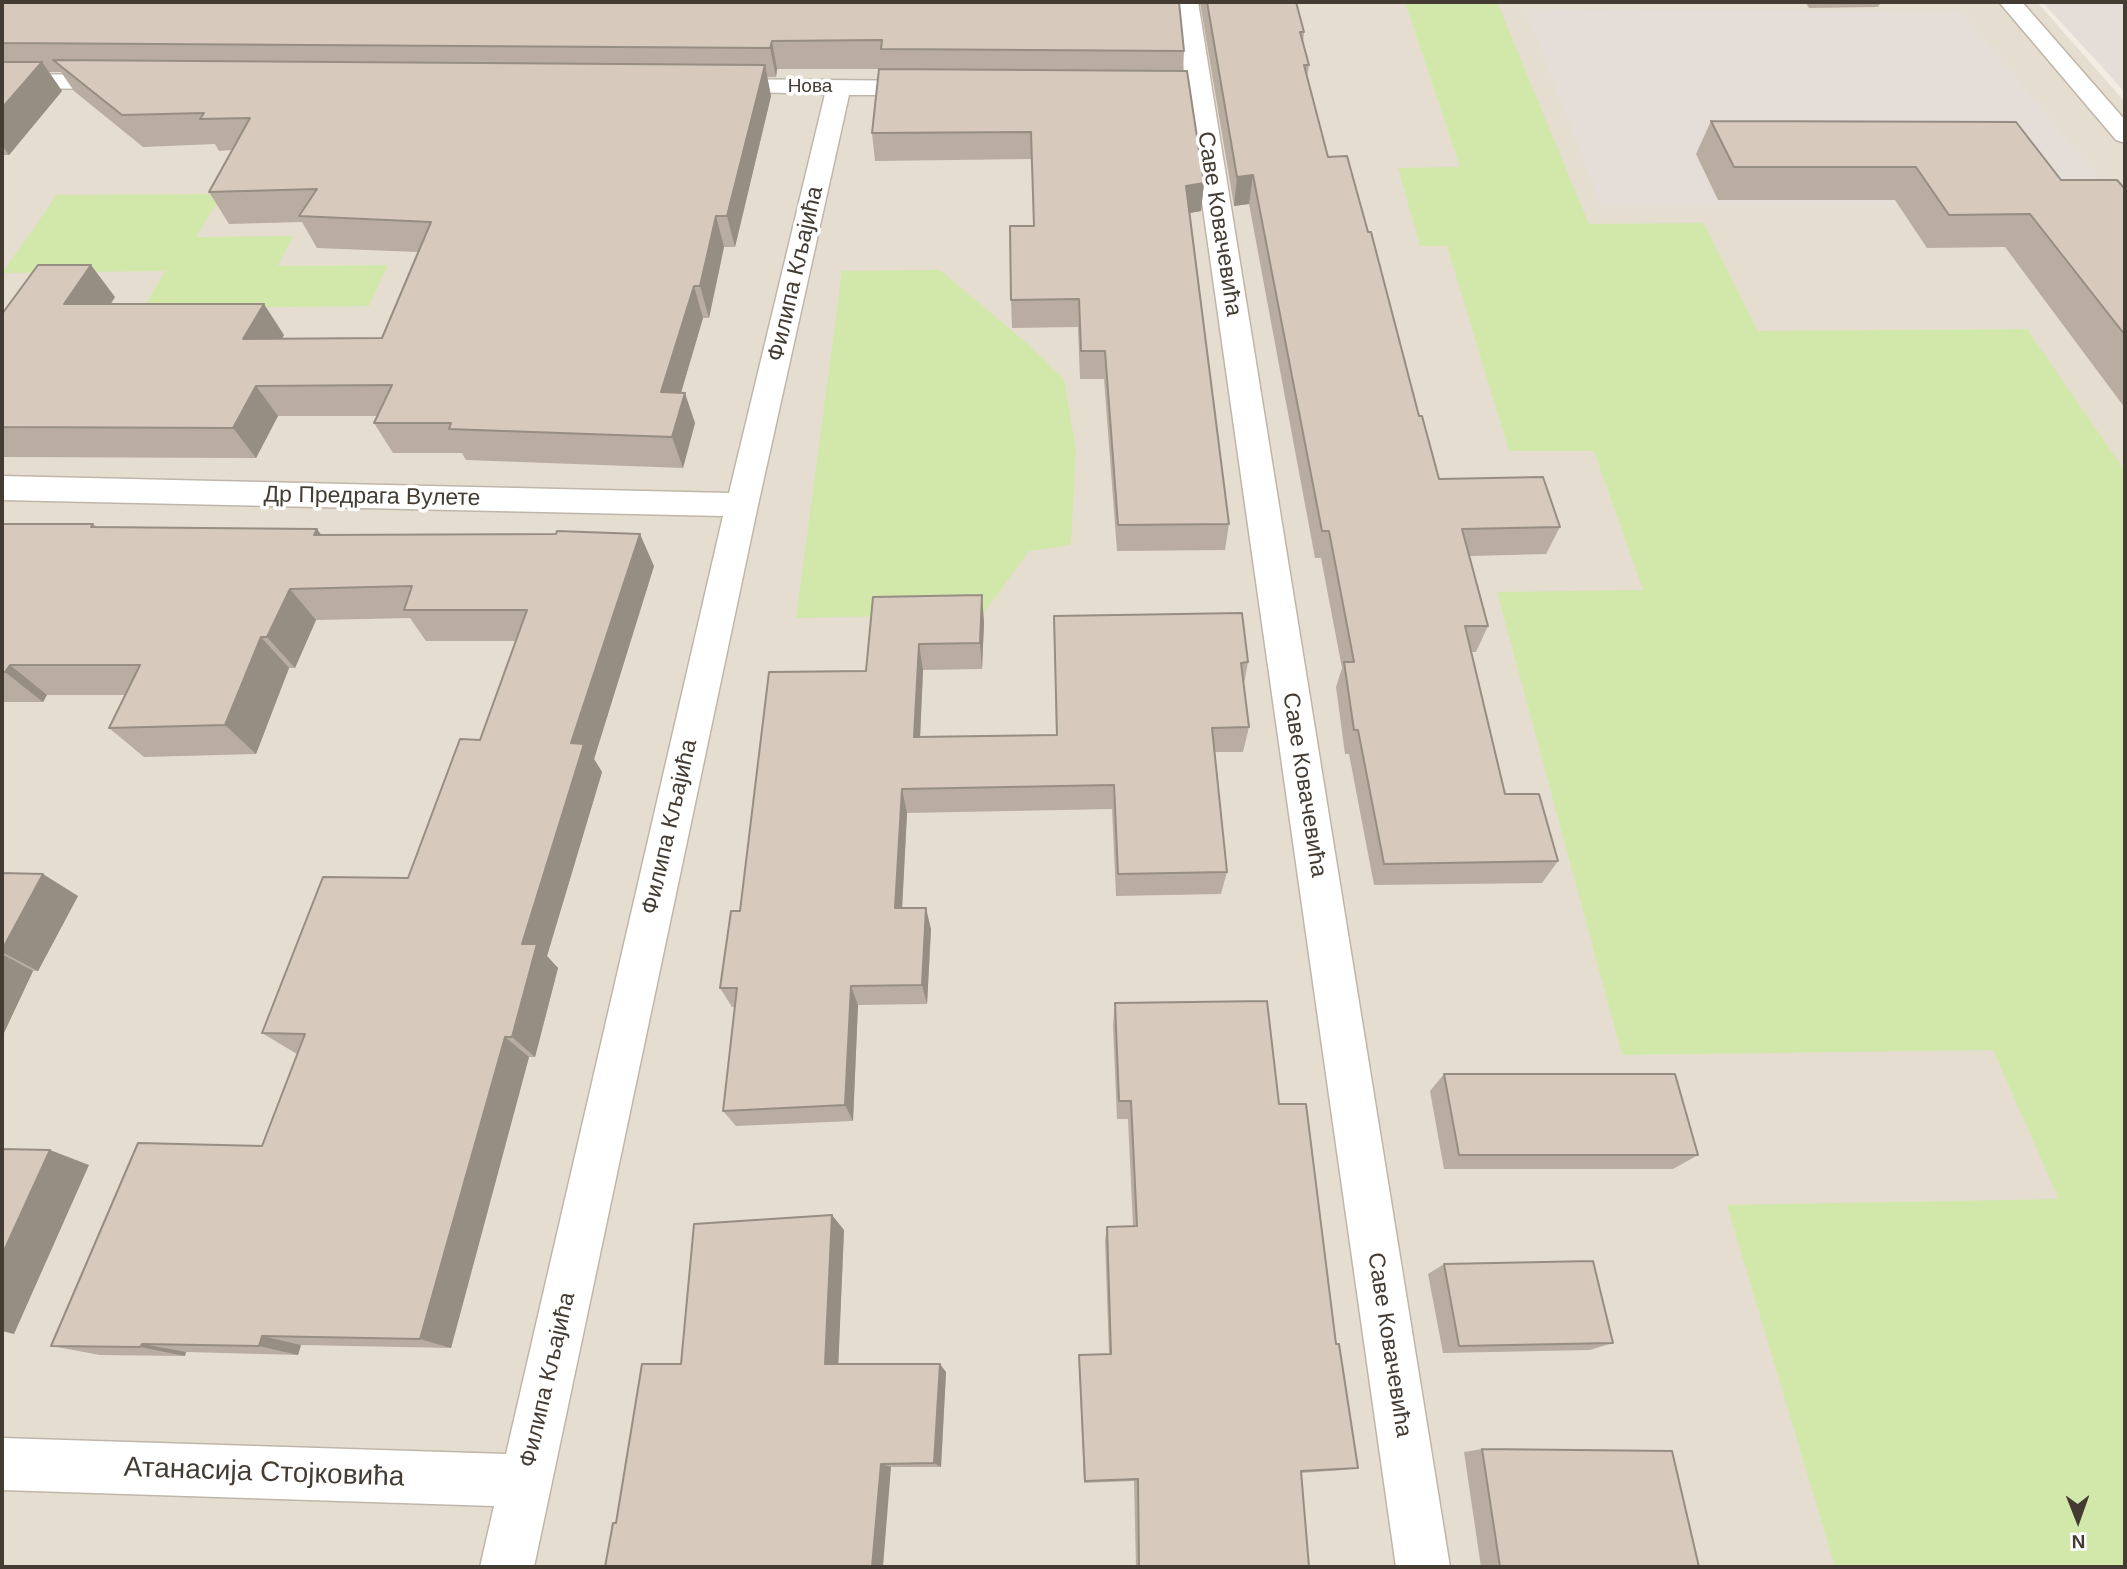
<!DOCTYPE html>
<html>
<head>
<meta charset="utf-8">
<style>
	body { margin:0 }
	#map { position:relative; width:2127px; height:1569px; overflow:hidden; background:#f2ece3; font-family:Arial,sans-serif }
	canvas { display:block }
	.frame { position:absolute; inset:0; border:4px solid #443c33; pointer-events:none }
	.north { position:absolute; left:2043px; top:1485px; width:70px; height:70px; -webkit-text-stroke:5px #fff; paint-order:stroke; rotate:179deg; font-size:19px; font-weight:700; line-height:28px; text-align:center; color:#443c33 }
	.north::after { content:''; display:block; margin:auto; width:24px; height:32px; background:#443c33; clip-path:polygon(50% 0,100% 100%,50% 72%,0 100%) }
</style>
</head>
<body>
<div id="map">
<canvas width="2127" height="1569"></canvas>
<div class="frame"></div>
<div class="north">N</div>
</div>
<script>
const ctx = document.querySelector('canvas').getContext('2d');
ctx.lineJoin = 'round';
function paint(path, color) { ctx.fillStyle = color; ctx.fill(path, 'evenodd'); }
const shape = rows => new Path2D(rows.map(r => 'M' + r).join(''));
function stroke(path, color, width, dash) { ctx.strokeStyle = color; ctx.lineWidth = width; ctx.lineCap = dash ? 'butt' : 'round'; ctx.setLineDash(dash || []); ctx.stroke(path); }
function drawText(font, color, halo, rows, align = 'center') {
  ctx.font = font + ' Arial,sans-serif'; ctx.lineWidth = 7; ctx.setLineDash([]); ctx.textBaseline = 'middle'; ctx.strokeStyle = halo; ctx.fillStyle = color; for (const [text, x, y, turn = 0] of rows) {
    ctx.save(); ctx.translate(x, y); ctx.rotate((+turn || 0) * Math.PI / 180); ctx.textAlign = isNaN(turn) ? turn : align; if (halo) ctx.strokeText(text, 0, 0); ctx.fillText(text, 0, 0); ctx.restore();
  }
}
const residential = shape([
	[2,2,2037,2,2125,102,2125,1567,2,1567]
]);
const industrial = shape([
	[2042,2,2125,2,2125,93,2106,71],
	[1525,9,1962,12,2124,207,1602,207]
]);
const green = shape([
	[1405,2,1497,2,1589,224,1703,223,1758,331,2027,329,2125,471,2125,1567,1835,1567,1727,1205,2059,1199,1993,1050,1622,1055,1497,592,1643,590,1594,451,1509,451,1447,246,1420,246,1398,168,1460,167],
	[222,194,196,237,293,236,278,266,388,265,369,306,143,309,165,271,2,273,57,195],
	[940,270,1030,346,1064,379,1076,449,1071,545,1029,551,983,614,796,618,842,271]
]);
const street = shape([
	[1176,2,1198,2,1450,1567,1396,1567,1186,89,1176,2],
	[1999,2,2022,2,2125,120,2125,143,2116,140,1999,2],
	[2,74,119,75,128,77,131,82,128,87,119,89,2,88,2,74],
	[718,79,931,81,940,83,943,88,940,93,931,95,849,95,758,505,534,1567,480,1567,494,1506,2,1490,2,1438,506,1454,723,516,2,500,2,476,729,493,825,94,709,91,706,86,709,81,718,79]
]);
const wall = shape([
	[2,2,1184,51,1183,71,1204,183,1201,211,1190,213,1229,524,1225,550,1117,551,1104,379,1080,379,1078,327,1012,328,1011,300,1034,226,1032,159,875,161,872,133,883,69,777,69,776,77,767,77,771,96,735,247,724,247,709,318,703,318,681,393,695,423,683,468,466,460,462,453,393,453,374,423,377,416,278,416,256,458,2,457,2,314,115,297,111,304,284,335,282,338,382,338,418,252,317,248,302,222,229,224,209,192,232,150,219,151,215,144,143,147,74,91,61,72,49,72,62,91,9,155,2,155],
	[1200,2,1296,2,1304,32,1303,43,1309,65,1307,77,1328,157,1419,416,1439,479,1560,527,1546,554,1470,556,1488,626,1476,652,1471,652,1505,794,1558,861,1542,883,1374,885,1349,754,1345,754,1336,687,1342,668,1321,558,1315,558,1249,204,1234,206],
	[1805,2,1881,2,1878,7,1809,8],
	[1711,121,2061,180,2125,189,2125,408,2005,247,1927,248,1895,200,1718,200,1696,154],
	[2,524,93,524,97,527,321,535,654,566,594,759,602,772,547,956,558,968,535,1057,529,1057,451,1348,301,1345,298,1355,186,1352,185,1356,100,1355,51,1346,262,1146,297,1054,262,1033,408,878,480,740,516,641,426,641,410,618,316,620,295,668,289,668,256,754,144,757,109,728,125,695,47,695,43,702,2,702],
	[873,597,984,622,982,669,923,670,920,737,1056,735,1054,616,1248,662,1244,684,1249,727,1243,752,1215,752,1227,872,1221,894,1116,896,1112,809,907,813,902,908,931,929,927,1004,858,1005,853,1121,736,1126,723,1111,734,1007,732,1007,720,988,740,911,866,671],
	[2,873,78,896,38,971,33,971,2,1037],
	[1115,1003,1279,1104,1336,1344,1358,1468,1343,1470,1301,1473,1309,1567,1136,1567,1134,1481,1084,1483,1079,1363,1079,1355,1109,1354,1105,1240,1107,1227,1133,1226,1128,1119,1117,1119,1113,1025],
	[1444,1074,1698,1155,1673,1169,1444,1169,1430,1091],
	[844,1230,838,1364,946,1372,941,1467,891,1467,616,1523,681,1364],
	[1444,1264,1613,1343,1590,1350,1443,1353,1428,1274],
	[1482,1449,1699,1567,1481,1567,1464,1452]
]);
const shadedWall = shape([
	[772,41,777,69,776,77,770,48],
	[42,62,62,91,9,155,2,145,2,108],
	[765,65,771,96,735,247,727,216],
	[1253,175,1249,204,1234,206,1237,177],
	[1204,183,1201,211,1184,214,1186,186],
	[716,216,724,247,709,318,700,286],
	[91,265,115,297,89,335,64,304],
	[694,286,703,318,672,423,661,392],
	[264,304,284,335,264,370,243,339],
	[256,386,278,416,256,458,233,428],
	[685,393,695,423,683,468,672,437],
	[317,529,341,561,314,535],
	[640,534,654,566,594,759,602,772,547,956,558,968,535,1057,512,1037,522,944,571,743],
	[290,589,316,620,295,668,267,637],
	[982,595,984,622,982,669,980,643],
	[261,637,289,668,256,754,225,725],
	[919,644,923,670,919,761,914,737],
	[10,665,47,695,43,702,5,672],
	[902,789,907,813,901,929,895,908],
	[43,874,78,896,38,971,2,952,2,950],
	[926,908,931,929,927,1004,922,985],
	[2,954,33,971,2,1037],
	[851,986,858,1005,853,1121,845,1105],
	[505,1037,529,1057,451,1348,420,1339],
	[50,1150,89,1165,14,1334,2,1331,2,1255],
	[832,1215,844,1230,838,1372,825,1364],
	[262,1336,301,1345,298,1355,259,1346],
	[142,1344,186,1352,185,1356,140,1347],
	[940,1364,946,1372,941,1467,934,1463],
	[881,1464,891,1467,883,1567,872,1567]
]);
const building = shape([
	[2,2,1179,2,1184,51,881,49,882,40,772,41,770,48,2,43,2,2],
	[1207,2,1296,2,1304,32,1300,32,1309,65,1304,65,1328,157,1347,156,1368,232,1371,232,1419,416,1422,416,1439,479,1543,477,1560,527,1462,529,1488,626,1465,626,1505,794,1539,794,1558,861,1384,864,1358,730,1354,730,1344,662,1354,662,1329,531,1322,531,1253,175,1237,177,1207,2],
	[53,60,765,65,727,216,716,216,700,286,694,286,661,392,685,393,672,437,449,429,451,423,374,423,392,385,256,386,233,428,2,427,2,314,38,265,91,265,64,304,264,304,243,339,382,338,431,222,299,216,317,189,209,192,250,118,200,119,204,113,122,115,53,60],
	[2,62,42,62,2,108,2,62],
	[879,69,1187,71,1204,183,1186,186,1229,524,1118,525,1105,351,1081,351,1079,299,1011,300,1010,226,1034,226,1031,132,872,133,879,69],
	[1711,121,2016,122,2061,180,2117,180,2125,189,2125,335,2030,214,1949,215,1916,167,1734,167,1711,121],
	[2,524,93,524,91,527,317,529,314,535,556,534,557,531,640,534,571,743,584,744,522,944,537,944,512,1037,505,1037,420,1339,262,1336,259,1346,142,1344,140,1347,51,1346,138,1143,262,1146,305,1034,262,1033,323,877,408,878,460,739,480,740,527,610,404,610,412,586,290,589,267,637,261,637,225,725,109,728,140,665,10,665,5,672,2,672,2,524],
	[982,595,980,643,919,644,914,737,1057,735,1054,616,1242,613,1248,662,1241,663,1249,727,1212,728,1227,872,1118,874,1114,785,902,789,895,908,926,908,922,985,851,986,845,1105,723,1111,737,988,720,988,731,911,740,911,769,672,866,671,873,597,982,595],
	[2,873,43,874,2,950,2,873],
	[1267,1001,1279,1104,1306,1104,1336,1344,1339,1344,1358,1468,1301,1471,1309,1567,1139,1567,1138,1479,1085,1481,1079,1355,1111,1354,1107,1227,1137,1226,1131,1101,1119,1101,1115,1003,1267,1001],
	[1444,1074,1675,1074,1698,1155,1459,1155,1444,1074],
	[2,1149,50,1150,2,1255,2,1149],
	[832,1215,825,1364,940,1364,934,1463,881,1464,872,1567,605,1567,613,1523,616,1523,642,1364,681,1364,694,1224,832,1215],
	[1593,1261,1613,1343,1459,1346,1444,1264,1593,1261],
	[1482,1449,1672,1451,1699,1567,1500,1567,1482,1449]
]);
const farStreetnames = [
	["Нова",810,87]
];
const streetNames = [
	["Саве Ковачевића",1219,224,81],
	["Филипа Кљајића",796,274,-77],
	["Др Предрага Вулете",372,497,1],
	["Саве Ковачевића",1304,785,81],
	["Филипа Кљајића",670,827,-77],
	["Саве Ковачевића",1389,1345,81],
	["Филипа Кљајића",548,1380,-77]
];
const nearStreetnames = [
	["Атанасија Стојковића",264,1473,2]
];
paint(residential, '#e6ddd1');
paint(industrial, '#e4ddd8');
paint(green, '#d1e8aa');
stroke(street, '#c0b6a8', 3);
paint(street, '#fff');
paint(wall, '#b9ada1');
paint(shadedWall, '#968d83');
paint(building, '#d7c9bb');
stroke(building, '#968d83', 2);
drawText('19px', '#443c33', '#fff', farStreetnames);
drawText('23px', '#443c33', '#fff', streetNames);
drawText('28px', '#443c33', '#fff', nearStreetnames);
</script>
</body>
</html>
